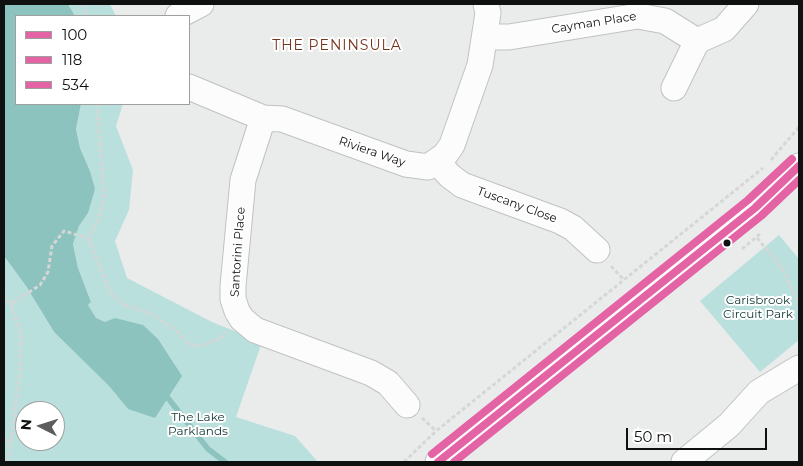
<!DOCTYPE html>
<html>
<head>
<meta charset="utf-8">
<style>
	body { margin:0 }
	#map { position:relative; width:803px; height:466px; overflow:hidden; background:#eaecec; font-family:Montserrat,sans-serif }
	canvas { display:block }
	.frame { position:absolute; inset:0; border:5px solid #0f1010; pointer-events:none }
	.legend { position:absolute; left:15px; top:15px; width:175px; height:90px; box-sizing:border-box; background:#fff; border:1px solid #9f9f9f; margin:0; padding:6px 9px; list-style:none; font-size:15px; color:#0f1010 }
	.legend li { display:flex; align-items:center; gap:10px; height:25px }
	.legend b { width:25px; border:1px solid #9f9f9f }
	.north { position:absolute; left:15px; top:401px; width:50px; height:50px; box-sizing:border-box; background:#fff; border:1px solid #9f9f9f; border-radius:50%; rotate:275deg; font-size:14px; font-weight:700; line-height:20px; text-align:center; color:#0f1010 }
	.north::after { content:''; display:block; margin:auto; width:18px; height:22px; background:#5c5d5d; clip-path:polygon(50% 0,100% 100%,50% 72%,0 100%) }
	.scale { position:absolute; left:626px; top:428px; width:141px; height:22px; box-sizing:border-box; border:2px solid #0f1010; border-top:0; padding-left:6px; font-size:15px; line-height:18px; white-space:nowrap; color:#0f1010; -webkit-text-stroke:4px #fff; paint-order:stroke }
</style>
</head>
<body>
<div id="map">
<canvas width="803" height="466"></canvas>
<div class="frame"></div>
<ul class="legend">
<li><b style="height:6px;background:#e463a4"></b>100</li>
<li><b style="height:6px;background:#e463a4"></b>118</li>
<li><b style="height:6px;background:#e463a4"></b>534</li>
</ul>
<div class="north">N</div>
<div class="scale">50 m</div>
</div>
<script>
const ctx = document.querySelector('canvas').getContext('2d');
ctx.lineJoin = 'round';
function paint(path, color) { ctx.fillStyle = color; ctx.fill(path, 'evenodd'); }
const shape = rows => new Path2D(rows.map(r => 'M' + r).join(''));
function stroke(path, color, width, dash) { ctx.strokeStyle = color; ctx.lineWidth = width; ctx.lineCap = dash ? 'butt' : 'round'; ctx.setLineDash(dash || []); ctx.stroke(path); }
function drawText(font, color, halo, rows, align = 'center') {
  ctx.font = font + ' Montserrat,sans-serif'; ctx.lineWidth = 4; ctx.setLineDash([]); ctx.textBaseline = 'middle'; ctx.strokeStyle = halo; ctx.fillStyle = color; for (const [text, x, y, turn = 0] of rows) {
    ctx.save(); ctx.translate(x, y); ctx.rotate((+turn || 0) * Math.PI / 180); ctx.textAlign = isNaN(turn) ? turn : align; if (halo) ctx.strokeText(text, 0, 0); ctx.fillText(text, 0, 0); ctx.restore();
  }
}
const green = shape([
	[68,4,110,4,116,16,75,16],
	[81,104,123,104,116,126,133,170,129,210,115,241,127,278,212,322,262,342,236,417,295,436,318,462,4,462,4,256,26,286,54,332,109,386,128,409,105,322,96,319,88,305,91,302,78,268,73,244,79,226,88,213,90,171,80,148,76,129],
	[25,411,55,411,55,441,25,441],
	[779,235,799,259,799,340,760,372,700,301]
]);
const water = shape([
	[4,4,68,4,75,16,16,16,16,104,81,104,76,129,80,148,90,171,95,189,88,213,79,226,73,244,78,268,91,302,88,305,96,318,105,322,115,318,143,325,158,339,182,376,155,418,128,409,109,386,54,332,26,286,4,256]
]);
const stream = shape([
	[164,393,208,449,225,462]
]);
const path = shape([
	[82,4,87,16],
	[771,160,799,127],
	[88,238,110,292,122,304,153,315,178,332,189,344,200,346,221,338,227,333],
	[757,238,783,269,799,304],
	[742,249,760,234],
	[611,266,624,280],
	[4,295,11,304,40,285,48,272,52,246,64,231,88,238,98,221,104,198,97,104],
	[422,418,436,431],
	[4,439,10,443],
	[8,462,20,371,21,335,11,304],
	[404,462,436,431,763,168]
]);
const minor = shape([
	[178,16,201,4],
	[485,37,509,37,638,16,665,21,697,41],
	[189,87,263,118,282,119,406,164,428,167,445,155,452,145,480,65,488,13,486,4],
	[674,88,697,41,724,29,746,4],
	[263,118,243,180,233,286,233,299,237,311,242,319,255,330,371,373,388,383,407,405],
	[437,162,450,176,462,185,560,221,573,228,597,250],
	[438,462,755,208,799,166],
	[684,462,729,425,759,392,799,368]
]);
const bus1 = shape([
	[438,462,755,208,799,166]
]);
const bus2 = shape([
	[454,462,761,216,799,180]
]);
const bus3 = shape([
	[432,454,748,200,792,159]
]);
const markers = [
	[727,243,4.5,"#0f1010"]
];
const streetNames = [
	["Cayman Place",594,23,-9],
	["Riviera Way",372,152,19],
	["Tuscany Close",517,205,20],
	["Santorini Place",238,252,-86]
];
const parkNames = [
	["Carisbrook",758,300],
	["Circuit Park",758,314],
	["The Lake",198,417],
	["Parklands",198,431]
];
const neighbourhoodNames = [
	["THE PENINSULA",337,46]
];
paint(green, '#bae0dd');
paint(water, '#8cc3bf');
stroke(stream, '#8cc3bf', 5.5);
stroke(minor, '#c0c2c2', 27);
stroke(path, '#d6d6d6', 3, [4, 2.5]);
stroke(minor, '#fcfcfc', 25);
stroke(bus1, '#e463a4', 8);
stroke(bus2, '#e463a4', 8);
stroke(bus3, '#e463a4', 8);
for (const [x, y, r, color] of markers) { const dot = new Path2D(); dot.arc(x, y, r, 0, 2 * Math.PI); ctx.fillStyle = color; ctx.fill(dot); stroke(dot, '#fff', 2); }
drawText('12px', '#0f1010', '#fff', streetNames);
drawText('12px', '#103634', '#fff', parkNames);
ctx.letterSpacing = '1px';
drawText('14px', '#76331d', '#fff', neighbourhoodNames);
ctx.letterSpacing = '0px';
</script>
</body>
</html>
